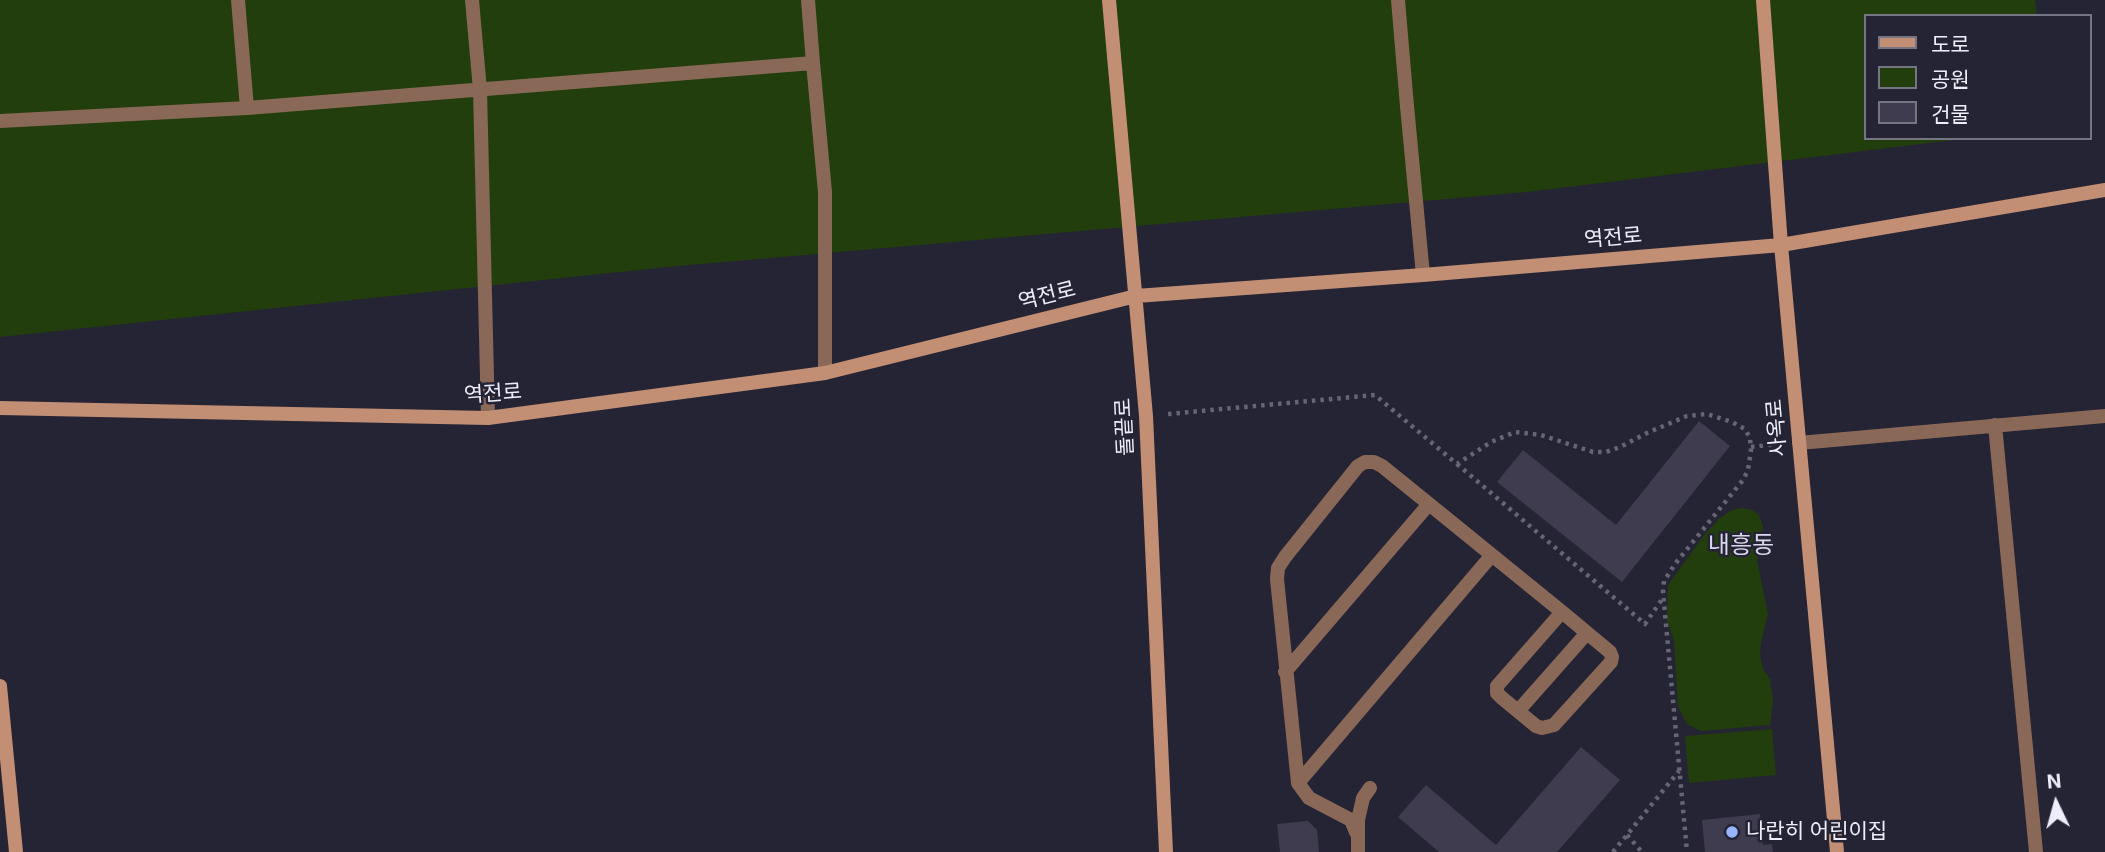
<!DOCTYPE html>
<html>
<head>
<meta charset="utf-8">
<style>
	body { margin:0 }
	#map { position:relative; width:2105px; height:852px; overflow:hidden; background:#252434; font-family:Inter,"Noto Sans KR",sans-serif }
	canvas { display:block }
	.legend { position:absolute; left:1864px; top:14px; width:228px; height:126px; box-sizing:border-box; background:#252434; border:2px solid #757583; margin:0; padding:9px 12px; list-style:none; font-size:21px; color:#eeeefa }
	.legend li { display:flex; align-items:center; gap:14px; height:35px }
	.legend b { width:35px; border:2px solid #757583 }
	.north { position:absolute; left:2021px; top:768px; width:70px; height:70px; -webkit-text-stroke:5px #252434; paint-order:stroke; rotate:355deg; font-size:19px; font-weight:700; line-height:28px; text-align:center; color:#eeeefa }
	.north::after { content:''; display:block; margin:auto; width:24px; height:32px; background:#eeeefa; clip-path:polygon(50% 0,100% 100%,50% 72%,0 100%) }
</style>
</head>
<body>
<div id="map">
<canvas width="2105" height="852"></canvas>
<ul class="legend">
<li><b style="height:9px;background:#c28e74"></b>도로</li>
<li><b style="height:19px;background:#233e0d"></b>공원</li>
<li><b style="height:19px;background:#3e3c4e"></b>건물</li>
</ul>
<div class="north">N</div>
</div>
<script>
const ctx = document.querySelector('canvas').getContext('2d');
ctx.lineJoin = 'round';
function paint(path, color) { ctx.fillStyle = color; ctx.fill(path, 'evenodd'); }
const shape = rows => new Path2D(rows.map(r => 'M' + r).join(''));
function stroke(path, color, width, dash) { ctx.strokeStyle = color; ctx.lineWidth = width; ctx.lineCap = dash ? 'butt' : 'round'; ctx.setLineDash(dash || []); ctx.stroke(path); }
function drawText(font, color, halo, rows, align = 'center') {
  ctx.font = font + ' Inter,"Noto Sans KR",sans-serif'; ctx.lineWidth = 5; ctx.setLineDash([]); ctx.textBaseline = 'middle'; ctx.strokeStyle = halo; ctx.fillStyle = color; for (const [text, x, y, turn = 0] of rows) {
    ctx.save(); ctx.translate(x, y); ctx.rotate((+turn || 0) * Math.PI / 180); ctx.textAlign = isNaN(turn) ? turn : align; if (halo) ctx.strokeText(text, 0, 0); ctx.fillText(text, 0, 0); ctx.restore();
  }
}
const green = shape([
	[0,0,2035,0,2037,16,1865,16,1865,138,1970,138,1527,192,667,267,0,337],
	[1742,508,1752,510,1759,515,1763,527,1761,551,1757,560,1768,614,1761,643,1760,655,1763,669,1770,679,1773,702,1770,725,1701,731,1687,724,1678,706,1674,640,1667,620,1668,585,1705,534,1720,518,1732,510],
	[1772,729,1776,775,1689,783,1685,736]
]);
const building = shape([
	[1699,421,1730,446,1622,582,1497,482,1523,450,1616,525],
	[1581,747,1620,780,1557,852,1439,852,1398,817,1426,785,1496,845],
	[1760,814,1763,845,1772,844,1773,852,1705,852,1702,820],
	[1308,821,1317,830,1319,852,1280,852,1277,824]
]);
const path = shape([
	[1168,414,1375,395,1457,464,1491,442,1515,432,1541,435,1593,452,1606,452,1620,447,1647,433,1687,416,1707,414,1732,422,1745,429,1750,438,1751,451,1748,470,1743,480,1675,564,1664,581,1663,592,1687,852],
	[1751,447,1777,444],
	[1457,464,1645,624,1663,598],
	[1627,835,1642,852],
	[1613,852,1679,771]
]);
const lane = shape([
	[1398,0,1407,106],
	[1285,672,1429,504],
	[1518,711,1587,633],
	[1298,783,1492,555],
	[1356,832,1351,820,1309,798,1298,783,1277,579,1278,568,1285,557,1358,466,1365,462,1374,462,1382,466,1429,504,1562,612,1610,652,1612,657,1611,662,1554,725,1542,728,1536,726,1502,698,1497,693,1497,686,1562,612],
	[1358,852,1358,820,1363,798,1370,788]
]);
const street = shape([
	[238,0,247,108,813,63,808,0],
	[472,0,480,90,488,418],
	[813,63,825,192,825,373],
	[1407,106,1423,275],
	[0,121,247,108],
	[1995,425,2036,852],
	[1799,443,2105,416]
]);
const secondary = shape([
	[1109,0,1146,416,1166,852],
	[1763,0,1781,245,1837,852],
	[0,408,488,418,825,373,1136,296,1423,275,1781,245,2105,190],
	[0,686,16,852]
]);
const markers = [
	[1732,832,7,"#99b5fd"]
];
const streetNames = [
	["역전로",1613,238,-5],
	["역전로",1047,296,-14],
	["역전로",493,394,-4],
	["돌끝로",1125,427,-93],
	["사옥로",1777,428,-95]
];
const poiNames = [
	["나란히 어린이집",1746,832]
];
const quarterNames = [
	["내흥동",1741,546]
];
paint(green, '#233e0d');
paint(building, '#3e3c4e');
stroke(path, '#666574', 4.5, [3.5, 5]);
stroke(lane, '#896858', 14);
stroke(street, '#896858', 14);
stroke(secondary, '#c28e74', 14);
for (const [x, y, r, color] of markers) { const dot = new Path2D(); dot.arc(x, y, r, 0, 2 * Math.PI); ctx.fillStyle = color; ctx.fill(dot); stroke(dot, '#252434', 2.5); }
drawText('21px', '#eeeefa', '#252434', streetNames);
drawText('21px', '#eeeefa', '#252434', poiNames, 'left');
drawText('24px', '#d8d7ed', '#252434', quarterNames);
</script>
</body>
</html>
